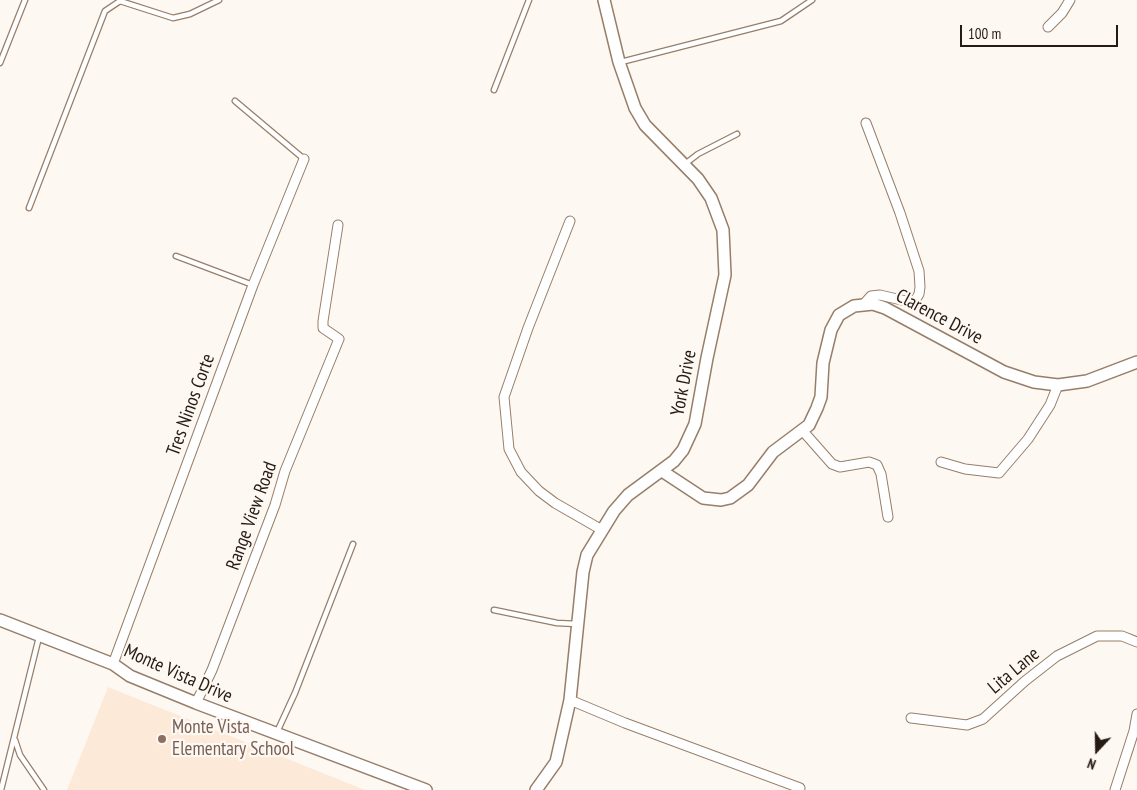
<!DOCTYPE html>
<html>
<head>
<meta charset="utf-8">
<style>
	body { margin:0 }
	#map { position:relative; width:1137px; height:790px; overflow:hidden; background:#fef8f3; font-family:"PT Sans Narrow",sans-serif }
	canvas { display:block }
	.north { position:absolute; left:1072px; top:725px; width:50px; height:50px; -webkit-text-stroke:4px #fef8f3; paint-order:stroke; rotate:201deg; font-size:14px; font-weight:700; line-height:20px; text-align:center; color:#251b13 }
	.north::after { content:''; display:block; margin:auto; width:18px; height:22px; background:#251b13; clip-path:polygon(50% 0,100% 100%,50% 72%,0 100%) }
	.scale { position:absolute; left:960px; top:25px; width:158px; height:22px; box-sizing:border-box; border:2px solid #251b13; border-top:0; padding-left:6px; font-size:15px; line-height:18px; white-space:nowrap; color:#251b13; -webkit-text-stroke:4px #fef8f3; paint-order:stroke }
</style>
</head>
<body>
<div id="map">
<canvas width="1137" height="790"></canvas>
<div class="north">N</div>
<div class="scale">100 m</div>
</div>
<script>
const ctx = document.querySelector('canvas').getContext('2d');
ctx.lineJoin = 'round';
function paint(path, color) { ctx.fillStyle = color; ctx.fill(path, 'evenodd'); }
const shape = rows => new Path2D(rows.map(r => 'M' + r).join(''));
function stroke(path, color, width, dash) { ctx.strokeStyle = color; ctx.lineWidth = width; ctx.lineCap = dash ? 'butt' : 'round'; ctx.setLineDash(dash || []); ctx.stroke(path); }
function drawText(font, color, halo, rows, align = 'center') {
  ctx.font = font + ' "PT Sans Narrow",sans-serif'; ctx.lineWidth = 4.5; ctx.setLineDash([]); ctx.textBaseline = 'middle'; ctx.strokeStyle = halo; ctx.fillStyle = color; for (const [text, x, y, turn = 0] of rows) {
    ctx.save(); ctx.translate(x, y); ctx.rotate((+turn || 0) * Math.PI / 180); ctx.textAlign = isNaN(turn) ? turn : align; if (halo) ctx.strokeText(text, 0, 0); ctx.fillText(text, 0, 0); ctx.restore();
  }
}
const built = shape([
	[108,687,365,790,67,790]
]);
const lane = shape([
	[621,62,781,21,812,0],
	[0,63,25,0],
	[494,90,529,0],
	[235,101,304,159],
	[685,164,698,154,737,134],
	[29,208,105,11,120,1,173,18,190,14,219,0],
	[176,256,253,285],
	[494,610,557,623,577,624],
	[277,732,295,693,353,544],
	[15,740,20,755,44,790],
	[1,790,39,637]
]);
const street = shape([
	[1048,27,1062,13,1070,0],
	[570,221,528,328,504,397,509,449,521,472,539,491,555,503,602,530],
	[863,305,871,296,880,295,910,302,916,299,919,294,920,287,919,271,900,213,866,123],
	[802,430,832,464,840,467,869,462,877,465,881,474,888,517],
	[941,462,965,469,999,473,1028,439,1050,405,1058,385],
	[113,664,253,285,304,159],
	[570,700,625,723,800,788],
	[196,703,212,670,275,505,285,471,339,339,323,328,323,321,338,225],
	[911,718,967,725,983,719,1025,681,1057,656,1097,636,1122,636,1137,642],
	[1115,790,1134,731,1137,714]
]);
const secondary = shape([
	[662,471,703,498,721,500,730,498,748,485,773,452,809,425,817,408,821,397,823,363,831,330,839,315,854,306,873,304,885,308,1004,372,1034,382,1058,385,1087,381,1137,362],
	[0,620,113,664,130,676,196,703,426,790],
	[536,790,556,762,570,700,583,572,587,555,614,511,628,495,674,461,683,450,695,424,707,358,725,275,723,230,711,198,698,179,645,125,635,108,619,62,604,0]
]);
const markers = [
	[162,739,5,"#8d6e63"]
];
const streetNames = [
	["Clarence Drive",939,317,28],
	["York Drive",684,383,-79],
	["Tres Ninos Corte",191,405,-70],
	["Range View Road",252,516,-70],
	["Lita Lane",1014,671,-40],
	["Monte Vista Drive",178,674,24]
];
const educationNames = [
	["Monte Vista",172,728],
	["Elementary School",172,750]
];
paint(built, '#fde9d8');
stroke(lane, '#977e69', 7);
stroke(street, '#977e69', 11);
stroke(secondary, '#977e69', 14);
stroke(lane, '#fff', 4.5);
stroke(street, '#fff', 9);
stroke(secondary, '#fff', 11);
for (const [x, y, r, color] of markers) { const dot = new Path2D(); dot.arc(x, y, r, 0, 2 * Math.PI); ctx.fillStyle = color; ctx.fill(dot); stroke(dot, '#fef8f3', 2); }
drawText('19px', '#251b13', '#fef8f3', streetNames);
drawText('19px', '#785e54', '#fef8f3', educationNames, 'left');
</script>
</body>
</html>
